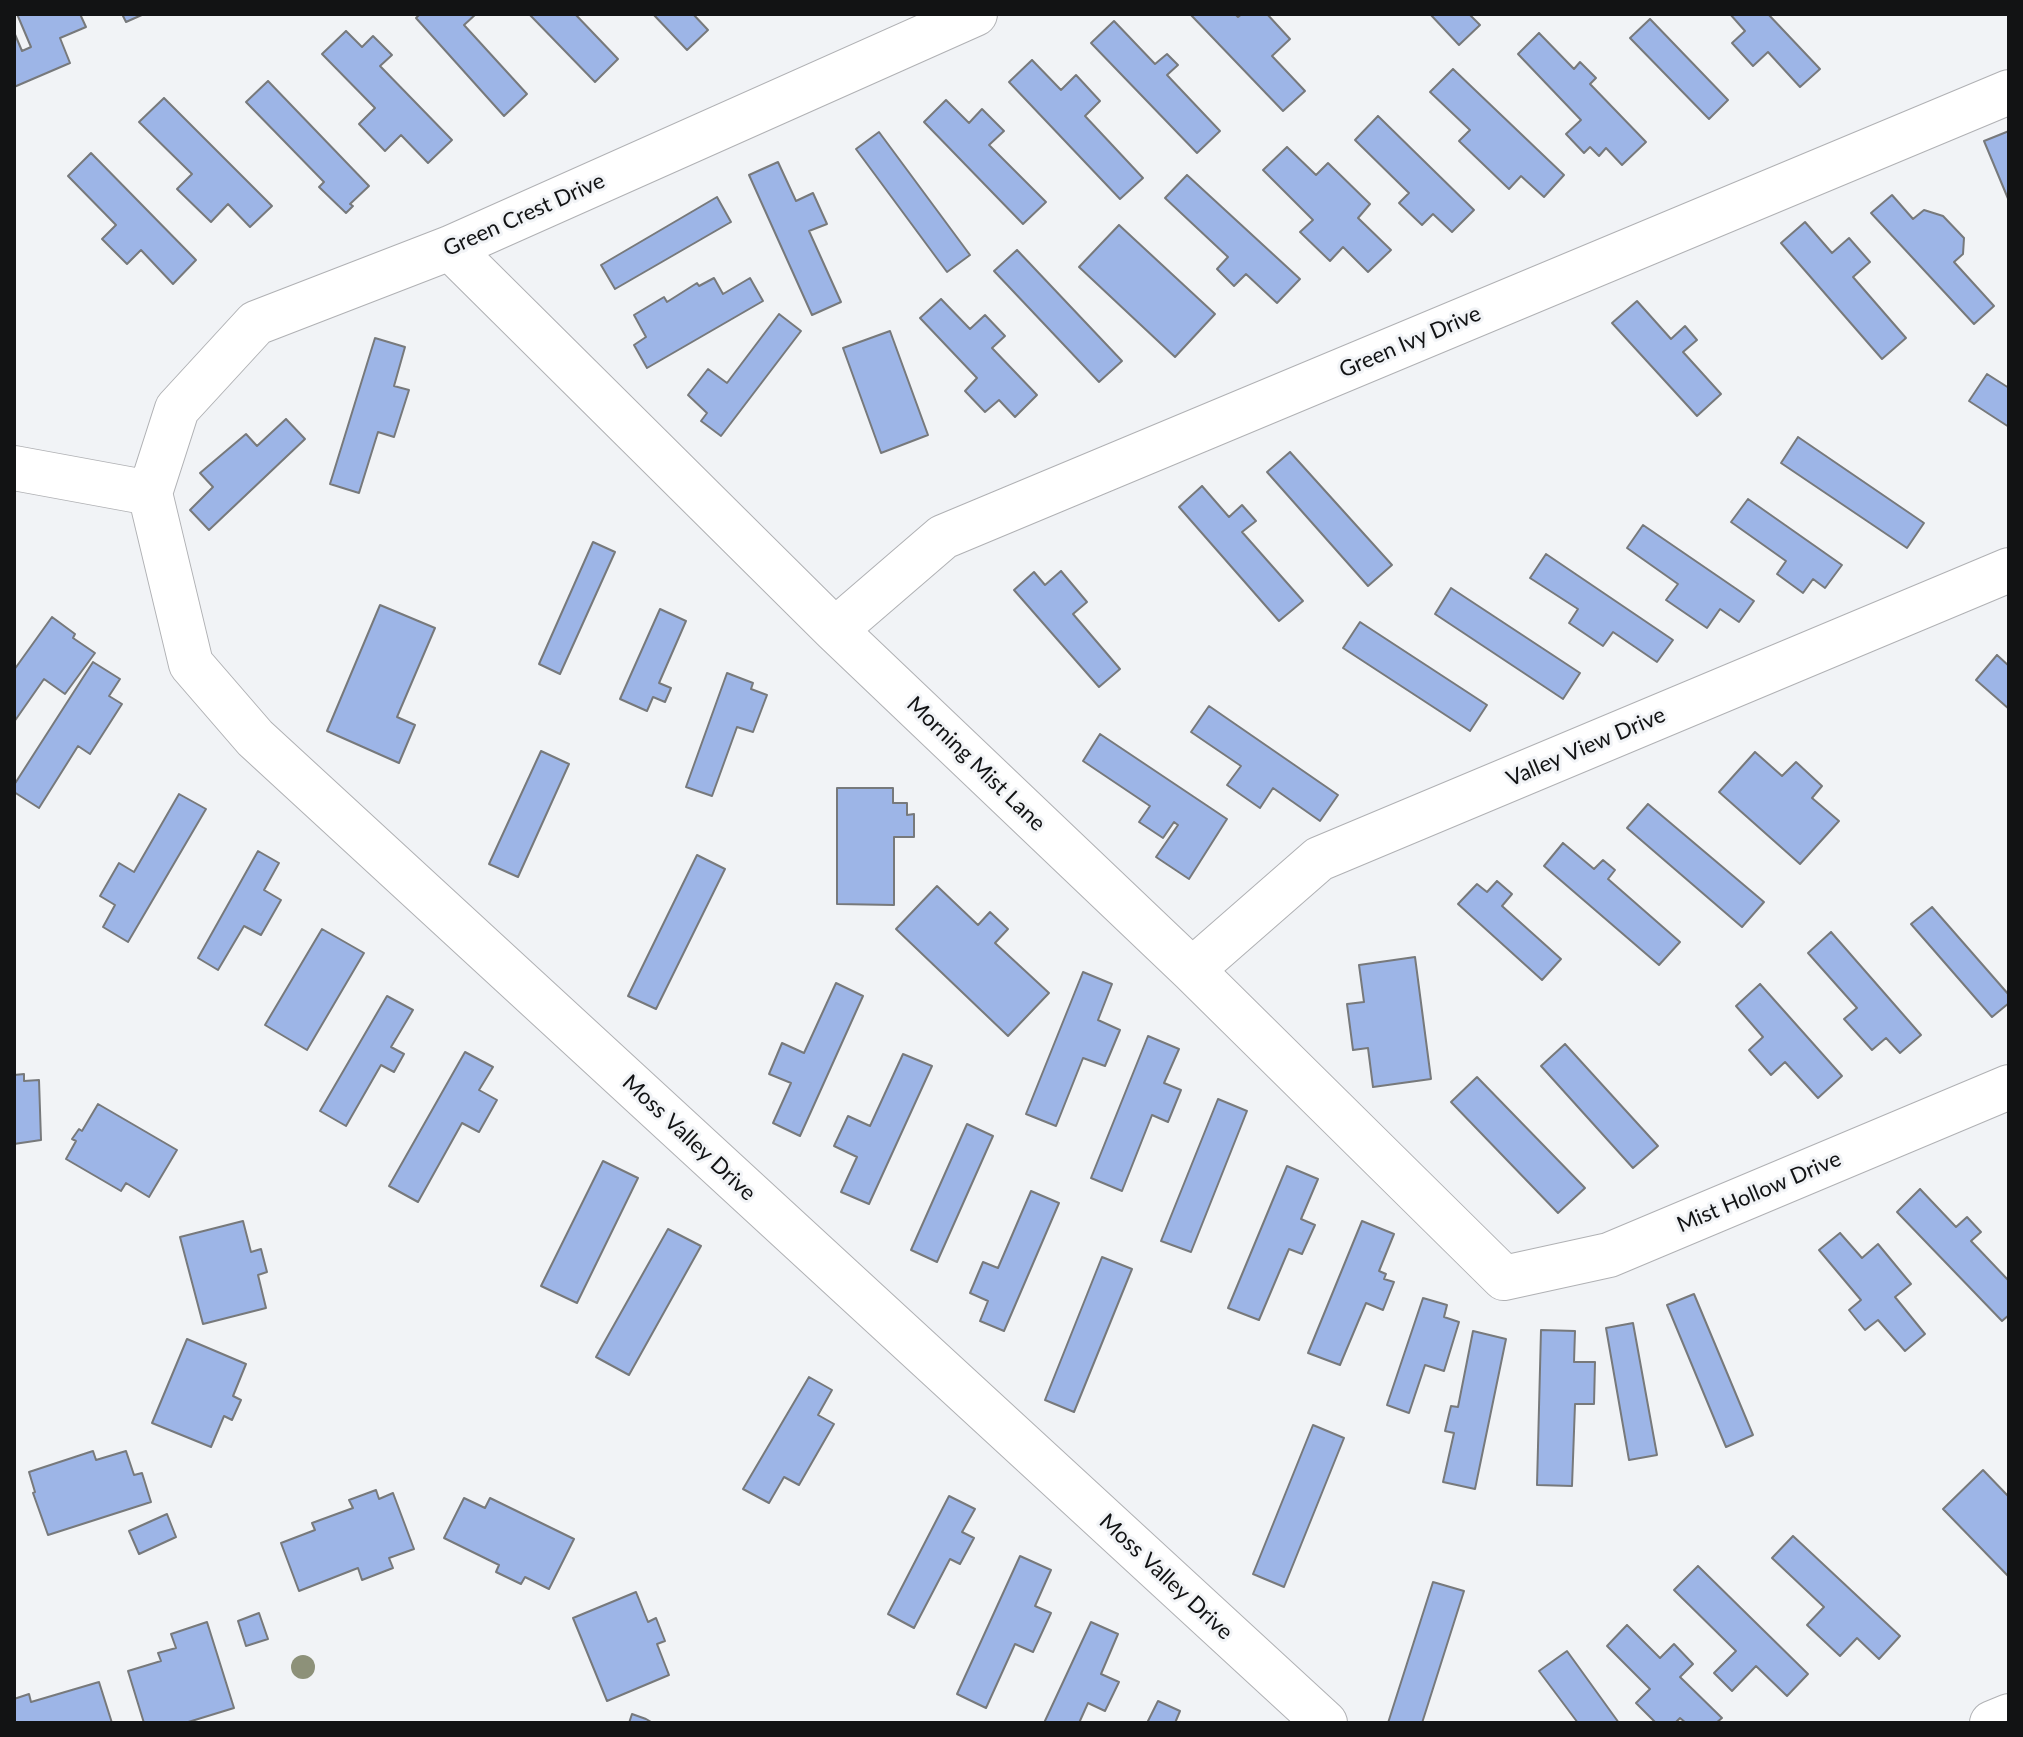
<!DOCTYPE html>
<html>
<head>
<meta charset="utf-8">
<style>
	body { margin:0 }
	#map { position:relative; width:2023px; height:1737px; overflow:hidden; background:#f1f3f6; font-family:Lato,sans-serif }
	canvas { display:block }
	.frame { position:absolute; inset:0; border:16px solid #121314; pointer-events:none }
</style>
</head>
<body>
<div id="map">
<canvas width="2023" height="1737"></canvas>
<div class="frame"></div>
</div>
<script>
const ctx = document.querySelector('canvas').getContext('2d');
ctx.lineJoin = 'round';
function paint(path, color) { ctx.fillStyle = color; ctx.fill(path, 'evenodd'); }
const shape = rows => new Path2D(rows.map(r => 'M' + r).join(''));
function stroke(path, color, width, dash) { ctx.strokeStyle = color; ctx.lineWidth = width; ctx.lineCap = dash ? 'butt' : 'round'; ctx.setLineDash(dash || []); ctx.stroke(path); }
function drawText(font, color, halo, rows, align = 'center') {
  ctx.font = font + ' Lato,sans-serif'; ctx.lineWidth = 6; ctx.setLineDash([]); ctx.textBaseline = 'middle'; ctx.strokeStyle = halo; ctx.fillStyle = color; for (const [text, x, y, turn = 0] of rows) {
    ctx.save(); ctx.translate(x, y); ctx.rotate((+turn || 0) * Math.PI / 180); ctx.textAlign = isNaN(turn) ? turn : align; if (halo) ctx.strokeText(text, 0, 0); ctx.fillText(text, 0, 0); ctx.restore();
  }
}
const building = shape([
	[17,14,80,14,86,27,60,38,70,63,14,87,14,32,22,51,31,47,17,14],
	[122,14,144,14,126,22,122,14],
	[420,14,476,14,464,25,527,94,504,116,416,18,420,14],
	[529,14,575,14,618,59,595,82,529,14],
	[653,14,693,14,708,30,687,50,653,14],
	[1190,14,1235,14,1238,17,1242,14,1267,14,1290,39,1272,56,1305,91,1283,111,1190,14],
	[1430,14,1469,14,1480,25,1459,45,1430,14],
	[1730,14,1768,14,1820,69,1800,87,1768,52,1753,66,1732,43,1745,31,1730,14],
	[1650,19,1728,100,1709,119,1630,38,1650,19],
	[1114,21,1155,64,1167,54,1178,65,1167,75,1220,131,1197,153,1091,43,1114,21],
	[346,31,362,47,373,36,392,55,380,66,452,140,428,163,401,135,385,151,359,124,375,108,322,54,346,31],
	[1539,33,1574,69,1580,62,1596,78,1590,84,1646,142,1622,165,1606,148,1599,156,1590,147,1584,153,1566,134,1581,120,1518,54,1539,33],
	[1032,60,1061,90,1076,75,1100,101,1085,116,1143,178,1120,199,1009,82,1032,60],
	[1453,69,1564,175,1544,197,1521,176,1509,189,1459,141,1470,130,1430,92,1453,69],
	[268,81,369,186,350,204,353,206,346,213,319,187,324,182,246,102,268,81],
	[164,98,272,206,250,227,228,204,211,222,177,189,192,174,139,122,164,98],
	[946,100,969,123,982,109,1004,131,989,145,1046,202,1023,224,924,122,946,100],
	[1378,116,1474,210,1452,232,1433,214,1422,225,1399,203,1409,193,1355,140,1378,116],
	[2009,131,2009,201,1984,141,2009,131],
	[879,132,970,255,947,272,856,149,879,132],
	[1287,147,1316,175,1328,163,1370,204,1358,218,1391,250,1368,272,1343,247,1330,261,1300,232,1313,220,1263,170,1287,147],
	[91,153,196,260,173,284,141,250,127,264,102,239,116,225,68,176,91,153],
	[778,162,796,201,813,193,827,224,809,231,841,302,812,315,749,175,778,162],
	[1187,175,1300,279,1277,303,1246,274,1234,286,1217,269,1228,257,1165,198,1187,175],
	[1892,195,1913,219,1924,210,1943,216,1964,238,1963,254,1954,262,1994,306,1974,324,1871,213,1892,195],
	[717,197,731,222,615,289,601,265,717,197],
	[1805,222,1832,253,1849,238,1870,262,1853,277,1906,338,1882,359,1781,243,1805,222],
	[1119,225,1215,314,1175,357,1079,267,1119,225],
	[1017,250,1122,361,1099,382,994,271,1017,250],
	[714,278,723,294,750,278,763,301,647,368,634,345,646,337,634,315,664,297,667,302,697,283,699,286,714,278],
	[941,299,970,329,985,315,1005,336,992,348,1037,395,1015,417,999,400,985,412,965,391,977,378,920,318,941,299],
	[1637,301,1671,339,1685,326,1697,340,1683,352,1721,394,1697,416,1612,323,1637,301],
	[779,314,801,331,721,436,701,421,707,413,688,395,708,369,727,383,779,314],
	[890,331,928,435,881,453,843,348,890,331],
	[375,338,405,347,394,386,409,390,394,437,378,432,359,493,330,484,375,338],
	[1987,374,2009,388,2009,427,1969,401,1987,374],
	[286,419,305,439,209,530,190,510,213,487,200,473,246,434,257,446,286,419],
	[1798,437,1924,523,1907,548,1781,463,1798,437],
	[1290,452,1392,565,1368,586,1267,472,1290,452],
	[1202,486,1229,517,1242,505,1256,521,1242,532,1303,601,1279,621,1179,507,1202,486],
	[1748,499,1842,565,1825,588,1813,579,1803,593,1777,574,1786,561,1731,522,1748,499],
	[1643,525,1754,601,1739,622,1720,609,1707,628,1666,600,1678,584,1627,548,1643,525],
	[593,542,615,552,560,674,539,664,593,542],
	[1546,554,1673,640,1657,662,1613,632,1603,646,1569,623,1578,609,1530,578,1546,554],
	[1061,571,1087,602,1073,614,1120,669,1099,687,1014,590,1034,572,1045,585,1061,571],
	[1451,588,1580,673,1563,699,1435,614,1451,588],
	[380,605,435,628,397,717,415,725,399,763,327,731,380,605],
	[660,609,686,621,659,683,671,688,665,702,653,697,647,711,620,699,660,609],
	[52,617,75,634,73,638,95,653,65,694,44,679,14,722,14,670,52,617],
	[1360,622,1487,705,1470,731,1343,648,1360,622],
	[1997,655,2009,666,2009,709,1976,680,1997,655],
	[93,662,120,679,109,696,122,704,90,754,78,746,39,808,14,792,14,785,93,662],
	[727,673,753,683,751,689,767,695,753,732,737,727,712,796,686,787,727,673],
	[1209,706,1338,795,1320,821,1273,788,1260,808,1227,785,1241,766,1191,732,1209,706],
	[1100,734,1227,819,1189,879,1156,857,1178,825,1174,822,1163,838,1139,822,1150,806,1083,761,1100,734],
	[541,751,569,764,518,877,489,864,541,751],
	[1755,752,1782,776,1796,762,1822,786,1812,798,1839,821,1800,864,1719,792,1755,752],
	[837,788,893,788,893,803,907,803,907,815,914,814,914,837,894,837,894,905,837,904,837,788],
	[179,794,206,809,128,942,103,927,115,905,100,896,119,863,134,872,179,794],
	[1648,804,1764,902,1742,927,1627,828,1648,804],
	[1563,843,1594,869,1603,860,1615,870,1608,879,1680,942,1659,965,1544,866,1563,843],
	[258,851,279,863,264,890,281,900,261,935,244,926,218,970,198,958,258,851],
	[697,855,725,869,656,1009,628,996,697,855],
	[1497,881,1512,894,1502,906,1561,959,1542,980,1458,904,1477,884,1487,892,1497,881],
	[937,886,978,925,990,912,1008,929,995,943,1049,993,1008,1036,896,929,937,886],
	[1932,907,2009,995,2009,1003,1992,1017,1911,924,1932,907],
	[322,929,364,953,307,1050,265,1025,322,929],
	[1831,932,1921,1035,1900,1053,1886,1038,1872,1050,1844,1019,1857,1008,1808,953,1831,932],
	[1415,957,1431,1079,1373,1087,1368,1048,1353,1050,1347,1004,1364,1002,1359,965,1415,957],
	[1083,972,1112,984,1098,1020,1120,1030,1105,1066,1083,1058,1056,1126,1026,1114,1083,972],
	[836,983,863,996,800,1136,773,1123,791,1083,769,1074,782,1043,804,1053,836,983],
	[1760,984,1842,1076,1818,1098,1785,1062,1771,1075,1749,1050,1763,1037,1736,1006,1760,984],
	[387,996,413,1010,391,1047,404,1054,394,1072,381,1065,346,1126,320,1111,387,996],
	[1148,1036,1179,1049,1164,1083,1181,1090,1168,1122,1152,1115,1122,1191,1091,1178,1148,1036],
	[1565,1044,1658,1146,1633,1168,1541,1066,1565,1044],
	[465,1052,493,1067,479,1090,497,1100,479,1132,462,1123,418,1202,389,1186,465,1052],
	[903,1054,932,1066,869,1204,841,1192,857,1157,834,1146,848,1116,870,1126,903,1054],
	[24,1074,24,1081,39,1080,41,1140,14,1144,14,1075,24,1074],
	[1477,1077,1585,1188,1558,1213,1451,1102,1477,1077],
	[1218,1099,1247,1111,1191,1252,1161,1241,1218,1099],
	[98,1104,177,1150,149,1197,126,1183,121,1191,66,1159,76,1141,72,1139,79,1129,82,1131,98,1104],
	[967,1124,993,1136,937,1262,911,1250,967,1124],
	[603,1161,638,1178,577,1303,541,1286,603,1161],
	[1287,1166,1318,1179,1301,1219,1315,1225,1302,1254,1289,1249,1259,1320,1228,1308,1287,1166],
	[1920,1189,1956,1227,1967,1217,1981,1232,1971,1241,2009,1281,2009,1315,2002,1321,1897,1212,1920,1189],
	[1031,1191,1059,1203,1004,1331,980,1321,988,1301,970,1293,983,1262,998,1268,1031,1191],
	[243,1221,251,1252,261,1249,267,1272,258,1275,266,1308,203,1324,180,1237,243,1221],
	[1362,1221,1394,1234,1379,1271,1386,1274,1384,1279,1394,1282,1383,1310,1366,1303,1340,1365,1308,1353,1362,1221],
	[668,1229,701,1246,629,1375,596,1357,668,1229],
	[1840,1233,1862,1258,1878,1244,1911,1284,1895,1297,1925,1334,1905,1351,1878,1320,1865,1330,1849,1310,1861,1300,1819,1250,1840,1233],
	[1102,1257,1132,1269,1074,1412,1045,1400,1102,1257],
	[1694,1294,1753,1435,1726,1447,1667,1305,1694,1294],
	[1423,1298,1447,1305,1444,1317,1459,1322,1444,1371,1425,1365,1409,1413,1387,1405,1423,1298],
	[1633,1323,1657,1455,1629,1460,1606,1328,1633,1323],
	[1541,1330,1575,1331,1574,1362,1595,1362,1594,1404,1575,1404,1572,1486,1537,1485,1541,1330],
	[1473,1331,1506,1339,1475,1489,1443,1482,1454,1433,1445,1431,1451,1406,1458,1407,1473,1331],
	[187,1339,246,1364,233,1396,241,1400,232,1420,224,1416,211,1447,152,1423,187,1339],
	[809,1377,832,1390,818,1415,834,1424,799,1485,784,1477,769,1503,743,1489,809,1377],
	[1313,1425,1344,1438,1284,1587,1253,1574,1313,1425],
	[93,1451,96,1460,126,1451,134,1475,142,1473,151,1502,48,1535,33,1493,35,1492,29,1472,93,1451],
	[1983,1470,2009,1497,2009,1577,1943,1509,1983,1470],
	[376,1490,379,1499,393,1493,414,1549,389,1558,393,1568,362,1580,358,1568,299,1591,281,1543,315,1530,312,1523,353,1508,349,1500,376,1490],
	[949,1496,975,1509,962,1532,974,1538,960,1564,950,1559,914,1628,888,1614,949,1496],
	[464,1498,485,1508,490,1498,574,1539,549,1589,525,1577,521,1584,496,1572,499,1565,444,1538,464,1498],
	[167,1514,176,1537,139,1554,129,1531,167,1514],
	[1793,1536,1900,1636,1879,1659,1857,1638,1840,1656,1807,1625,1824,1607,1772,1558,1793,1536],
	[1020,1556,1051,1570,1035,1606,1051,1613,1033,1652,1015,1644,986,1708,957,1694,1020,1556],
	[1698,1566,1808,1674,1787,1696,1756,1666,1732,1691,1714,1673,1736,1651,1674,1590,1698,1566],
	[1433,1582,1464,1591,1422,1723,1388,1723,1433,1582],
	[636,1592,648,1622,656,1618,665,1641,657,1644,669,1675,607,1701,573,1618,636,1592],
	[259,1613,268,1639,246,1646,238,1621,259,1613],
	[207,1622,234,1708,185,1723,144,1723,128,1671,161,1661,158,1653,176,1648,171,1634,207,1622],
	[1091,1622,1118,1634,1101,1674,1119,1682,1105,1711,1088,1703,1079,1723,1044,1723,1091,1622],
	[1627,1625,1660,1658,1674,1644,1693,1664,1680,1677,1722,1718,1716,1723,1686,1723,1680,1718,1675,1723,1656,1723,1636,1703,1650,1689,1607,1646,1627,1625],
	[1567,1651,1619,1723,1578,1723,1539,1671,1567,1651],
	[99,1682,112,1723,14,1723,14,1699,29,1694,31,1702,99,1682],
	[1158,1701,1180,1711,1175,1723,1147,1723,1158,1701],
	[632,1714,646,1719,653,1723,629,1723,632,1714]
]);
const minor = shape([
	[450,248,835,630,1192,970,1504,1278,1609,1255,2009,1087],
	[14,468,150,493],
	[150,493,191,664,255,738,1325,1723],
	[150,493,177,409,256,323,450,248,975,14],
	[835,630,943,537,2009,92],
	[1192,970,1319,859,2009,570],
	[1992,1723,2009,1716]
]);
const trees = [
	[303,1667]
];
const streetNames = [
	["Green Crest Drive",524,215,-24],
	["Green Ivy Drive",1410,342,-23],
	["Valley View Drive",1586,747,-23],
	["Morning Mist Lane",976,764,44],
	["Moss Valley Drive",689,1138,43],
	["Mist Hollow Drive",1759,1192,-23],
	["Moss Valley Drive",1166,1577,43]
];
paint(building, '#9db5e7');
stroke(building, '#77797b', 2);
stroke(minor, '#b0b1b4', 46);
stroke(minor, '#fff', 44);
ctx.fillStyle = '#8d9179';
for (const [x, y] of trees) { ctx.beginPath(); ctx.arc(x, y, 12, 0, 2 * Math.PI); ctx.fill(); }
drawText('22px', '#121314', '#f1f3f6', streetNames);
</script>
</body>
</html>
